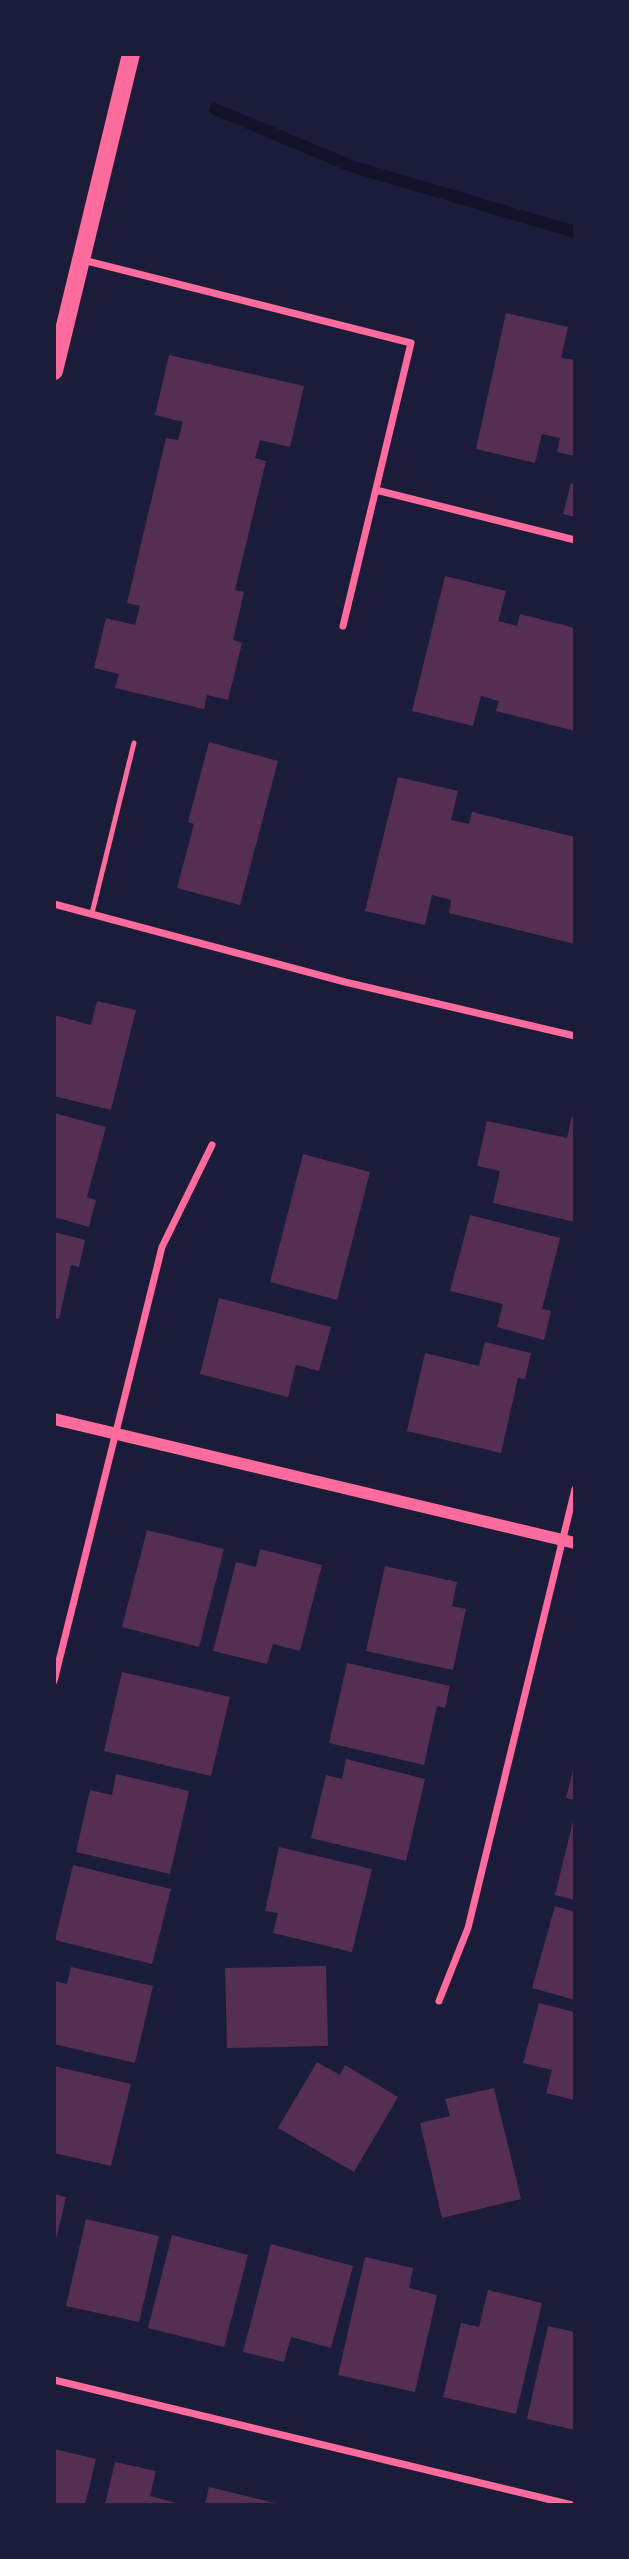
<!DOCTYPE html>
<html>
<head>
<meta charset="utf-8">
<style>
	body { margin:0 }
	#map { position:relative; width:629px; height:2559px; overflow:hidden; background:#1b1b3a; font-family:Signika,sans-serif }
	canvas { display:block }
	.frame { position:absolute; inset:0; border:56px solid #1b1b3a; pointer-events:none }
</style>
</head>
<body>
<div id="map">
<canvas width="629" height="2559"></canvas>
<div class="frame"></div>
</div>
<script>
const ctx = document.querySelector('canvas').getContext('2d');
ctx.lineJoin = 'round';
const shape = rows => new Path2D(rows.map(r => 'M' + r).join(''));
function stroke(path, color, width, dash) { ctx.strokeStyle = color; ctx.lineWidth = width; ctx.lineCap = dash ? 'butt' : 'round'; ctx.setLineDash(dash || []); ctx.stroke(path); }
function paint(path, color) { ctx.fillStyle = color; ctx.fill(path, 'evenodd'); }
const stream = shape([
	[215,109,351,166,575,232]
]);
const building = shape([
	[506,313,568,327,561,358,575,360,575,456,557,452,560,438,542,434,535,463,476,449],
	[169,355,304,386,290,447,260,440,255,458,266,461,235,590,244,592,233,640,242,643,228,700,207,695,204,709,115,688,119,674,94,668,106,618,135,625,140,606,127,603,166,438,178,440,183,422,155,415],
	[571,483,575,484,575,517,563,514],
	[445,576,506,591,498,621,517,626,520,614,575,628,575,731,496,711,499,701,481,696,473,726,412,711],
	[209,742,278,761,240,905,177,888,194,824,188,822],
	[398,777,458,791,451,820,469,824,472,812,575,837,575,944,449,913,451,900,432,895,425,925,365,911],
	[97,1001,136,1010,111,1110,54,1096,54,1015,91,1025],
	[54,1113,106,1127,87,1197,96,1200,89,1227,54,1217],
	[572,1116,575,1117,575,1222,493,1203,500,1171,477,1166,487,1121,567,1138],
	[303,1154,370,1172,337,1300,270,1282],
	[470,1215,560,1238,542,1309,551,1311,544,1340,497,1327,503,1304,450,1291],
	[54,1232,85,1240,79,1267,71,1265,59,1319,54,1318],
	[219,1298,331,1327,319,1371,296,1365,288,1397,200,1374],
	[485,1342,531,1353,525,1379,518,1378,501,1453,407,1431,425,1353,479,1366],
	[147,1530,224,1549,199,1647,122,1627],
	[260,1549,322,1565,300,1651,273,1644,267,1664,213,1651,236,1562,256,1567],
	[385,1566,457,1582,452,1606,466,1609,453,1670,366,1651],
	[347,1663,450,1686,445,1708,437,1706,424,1765,329,1743],
	[122,1672,230,1697,211,1776,104,1751],
	[346,1759,425,1779,406,1861,311,1838,326,1775,342,1779],
	[574,1766,575,1766,575,1800,566,1798],
	[116,1774,189,1791,170,1874,76,1852,90,1790,112,1795],
	[574,1817,575,1817,575,1900,555,1895],
	[279,1847,372,1869,352,1952,273,1933,278,1913,265,1911],
	[73,1865,171,1889,152,1964,55,1940],
	[555,1906,575,1912,575,2000,532,1988],
	[326,1966,328,2046,227,2048,225,1968],
	[71,1967,153,1986,135,2063,54,2044,54,1981,67,1984],
	[539,2003,575,2012,575,2100,546,2093,552,2070,523,2063],
	[317,2062,340,2075,345,2065,398,2097,354,2172,278,2128],
	[54,2066,131,2084,111,2166,54,2153],
	[494,2088,521,2199,442,2218,420,2123,450,2116,445,2099],
	[54,2194,66,2197,55,2244,54,2244],
	[86,2219,159,2236,139,2322,66,2306],
	[172,2235,248,2255,224,2347,148,2328],
	[271,2244,353,2266,331,2348,291,2337,284,2362,243,2352],
	[365,2257,413,2268,409,2288,437,2295,415,2392,338,2375],
	[488,2290,542,2303,516,2414,443,2397,461,2323,479,2327],
	[548,2326,575,2332,575,2430,527,2419],
	[54,2449,96,2459,85,2505,54,2505],
	[115,2462,156,2471,150,2496,185,2505,105,2505],
	[209,2487,279,2504,279,2505,205,2505]
]);
const service = shape([
	[92,913,134,743]
]);
const minor = shape([
	[83,260,411,343,343,626],
	[376,490,575,540],
	[54,904,345,982,575,1036],
	[54,1681,162,1247,212,1145],
	[439,2001,468,1928,575,1489],
	[54,2380,572,2505]
]);
const tertiary = shape([
	[54,1419,575,1543]
]);
const primary = shape([
	[54,371,131,54]
]);
stroke(stream, '#12122b', 12);
paint(building, '#542f53');
stroke(service, '#ff6b9d', 5);
stroke(minor, '#ff6b9d', 7);
stroke(tertiary, '#ff6b9d', 12);
stroke(primary, '#ff6b9d', 18);
</script>
</body>
</html>
